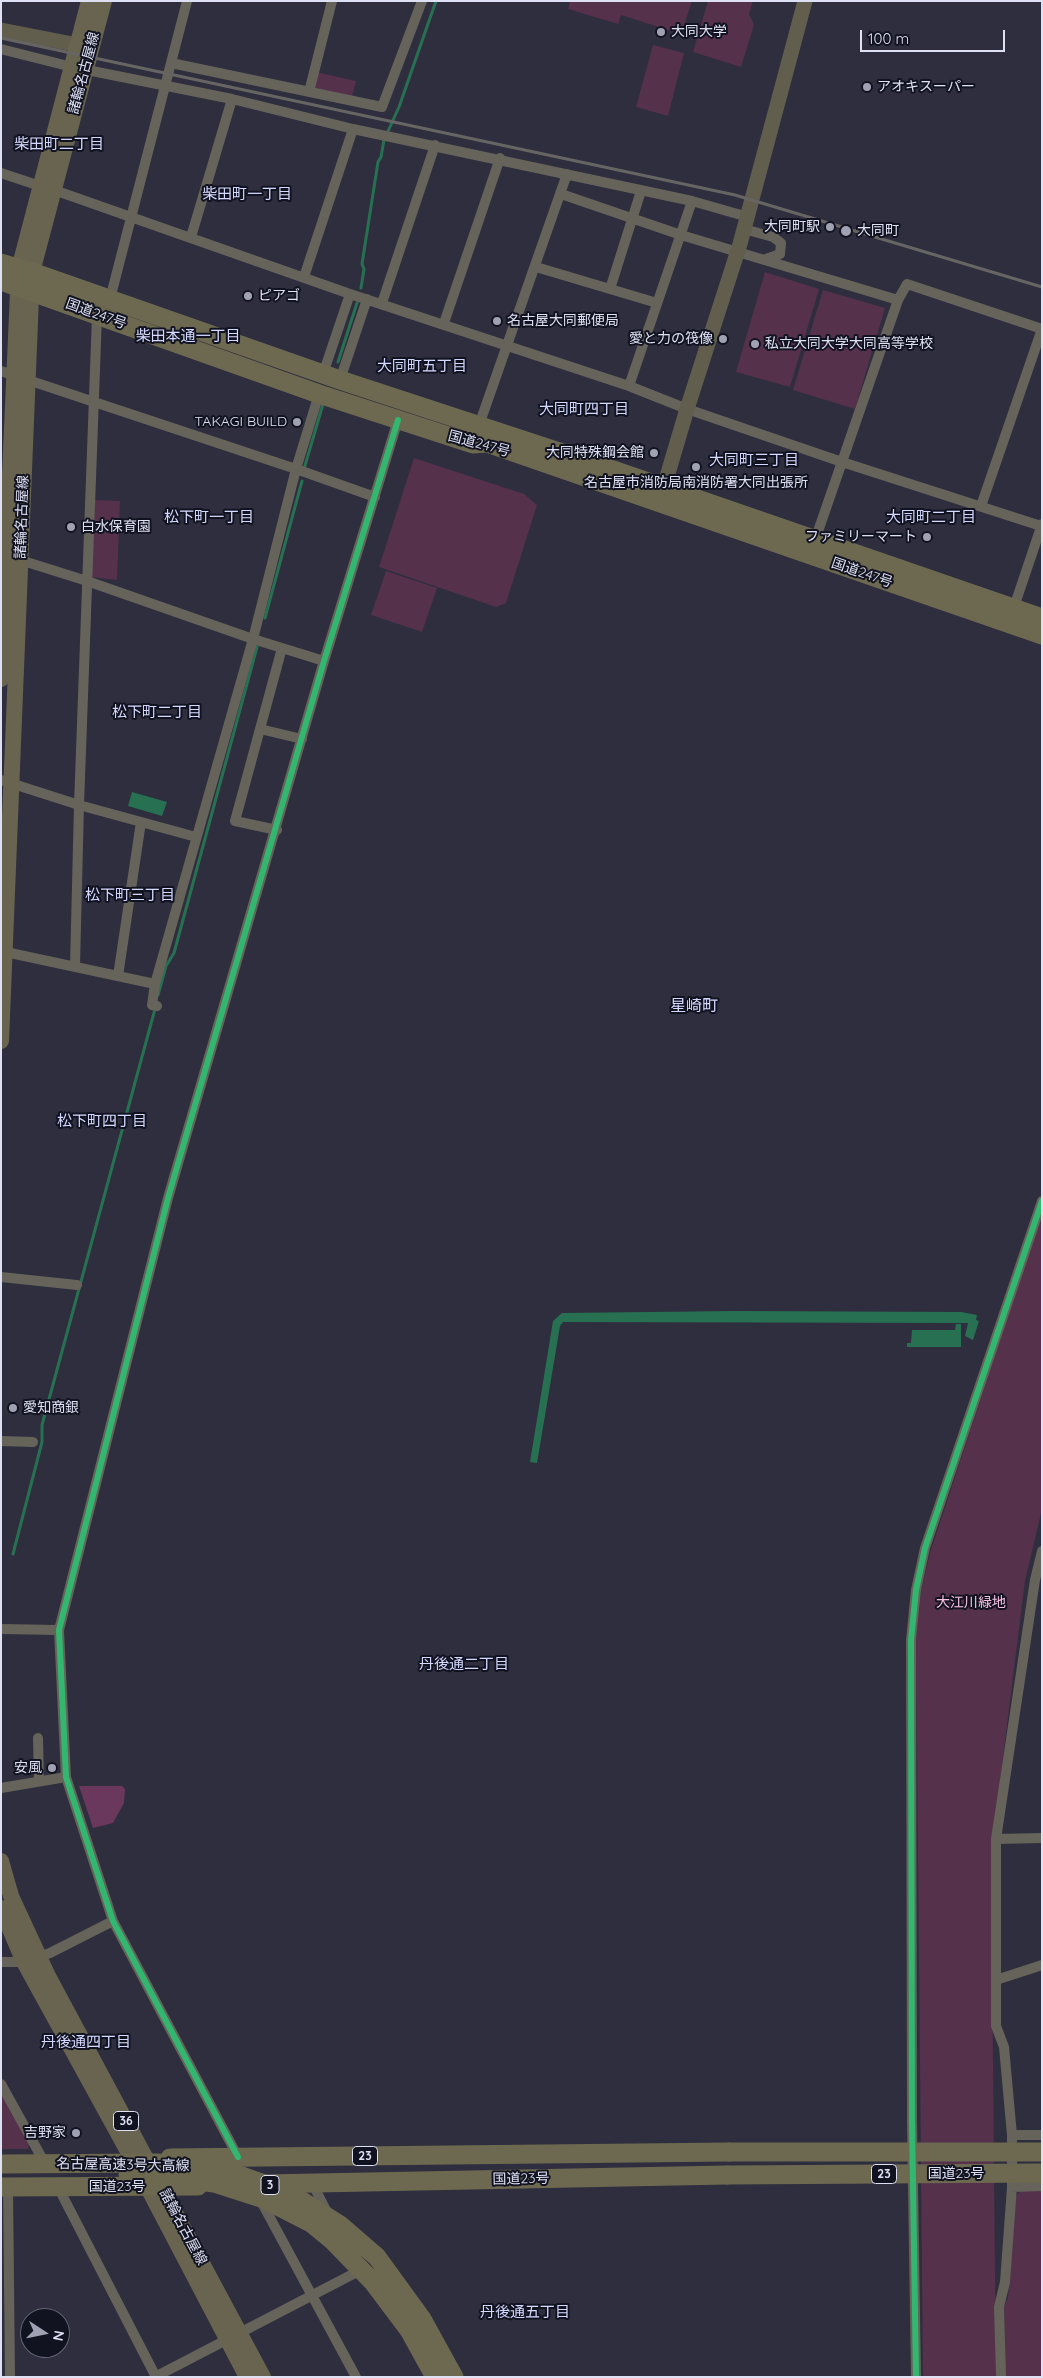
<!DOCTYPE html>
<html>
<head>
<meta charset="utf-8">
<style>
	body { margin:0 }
	#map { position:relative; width:1043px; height:2378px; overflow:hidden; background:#2e2e3e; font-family:Quicksand,sans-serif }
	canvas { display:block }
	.frame { position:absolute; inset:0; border:2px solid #dee0f3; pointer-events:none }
	.north { position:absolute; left:20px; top:2308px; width:50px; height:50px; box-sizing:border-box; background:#121320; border:1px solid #646574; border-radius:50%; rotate:101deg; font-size:14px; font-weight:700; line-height:20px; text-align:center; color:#dee0f3 }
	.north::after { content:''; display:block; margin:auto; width:18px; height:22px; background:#a0a2b4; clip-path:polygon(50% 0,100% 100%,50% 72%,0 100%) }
	.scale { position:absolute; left:860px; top:30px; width:145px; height:22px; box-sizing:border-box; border:2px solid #dee0f3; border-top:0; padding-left:6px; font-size:15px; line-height:18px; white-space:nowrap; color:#dee0f3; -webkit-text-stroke:4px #121320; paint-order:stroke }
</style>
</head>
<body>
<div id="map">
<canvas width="1043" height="2378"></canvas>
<div class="frame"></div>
<div class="north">N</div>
<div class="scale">100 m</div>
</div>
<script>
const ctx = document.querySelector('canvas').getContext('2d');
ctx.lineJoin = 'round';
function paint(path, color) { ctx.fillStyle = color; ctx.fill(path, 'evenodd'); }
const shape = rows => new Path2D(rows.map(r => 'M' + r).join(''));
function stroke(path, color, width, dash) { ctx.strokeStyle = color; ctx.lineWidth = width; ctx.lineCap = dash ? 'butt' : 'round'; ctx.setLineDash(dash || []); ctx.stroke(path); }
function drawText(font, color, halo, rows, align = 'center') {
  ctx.font = font + ' Quicksand,"Noto Sans JP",sans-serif'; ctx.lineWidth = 4; ctx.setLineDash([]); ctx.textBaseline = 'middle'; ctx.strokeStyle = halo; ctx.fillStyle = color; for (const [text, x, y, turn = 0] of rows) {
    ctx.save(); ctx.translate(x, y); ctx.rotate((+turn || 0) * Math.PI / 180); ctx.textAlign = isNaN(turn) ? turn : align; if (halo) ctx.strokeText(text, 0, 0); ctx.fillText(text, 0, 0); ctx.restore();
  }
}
const green = shape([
	[570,1,692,1,681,34,621,15,618,24,568,9],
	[708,1,753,1,749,14,754,25,741,67,693,52],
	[653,45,684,53,668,116,636,107],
	[316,72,356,81,352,97,312,87],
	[765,272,819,289,790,387,736,372],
	[823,290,885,308,855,409,793,390],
	[414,458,524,494,537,505,506,603,496,607,379,567],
	[95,500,120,501,117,580,91,577],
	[386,571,437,588,422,632,371,615],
	[1042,1213,1042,1509,1025,1581,991,1853,996,2377,923,2377,916,1641,921,1591,930,1553],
	[1,2091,29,2142,28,2149,1,2149],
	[1042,2190,1042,2377,1005,2377,1004,2307,1008,2298,1016,2196,1020,2191]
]);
const forest = shape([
	[79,1786,122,1786,125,1789,124,1803,113,1823,93,1828]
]);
const water = shape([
	[132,792,167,802,162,816,128,806],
	[736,1311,961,1312,977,1315,976,1320,979,1321,973,1340,965,1336,968,1323,563,1322,560,1326,537,1463,530,1462,553,1321,562,1313],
	[956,1324,961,1324,961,1347,907,1347,907,1343,911,1343,912,1330,955,1330]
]);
const stream = shape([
	[361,288,364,269,362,264,378,162,381,157,384,140,399,107,436,1],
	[338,362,357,303],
	[304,469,323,404],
	[265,618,302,481],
	[158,995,166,966,174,953,257,647],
	[13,1554,42,1442,42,1425,155,1009]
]);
const street = shape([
	[1,49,72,67,232,99,353,129,692,201,748,217],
	[171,63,382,107,422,1],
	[309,92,332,1],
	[1,173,40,186],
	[54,190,350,294,629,386,687,409,842,462,1041,526],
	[561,194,681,235,898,300],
	[744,229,773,237,781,243,780,254,766,259],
	[191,237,232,99],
	[536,267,657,303],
	[304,277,353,129],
	[610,289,641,191],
	[110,299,187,1],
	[382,303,435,145],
	[444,323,500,158],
	[1,371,296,469,375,497],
	[323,374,350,294],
	[340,380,367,299],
	[629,386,692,201],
	[478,428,567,174],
	[981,506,1042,329],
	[815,540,898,300,907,284,1042,329],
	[17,559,87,581,253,639,324,661],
	[1013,610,1042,524],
	[260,729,302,739],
	[1,780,79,805,196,837],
	[277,830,235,821,282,648],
	[1,951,155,984],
	[75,966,79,805,97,315],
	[118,976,141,822],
	[157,1006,152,1005,155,984,253,639,296,469,319,394],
	[1,1277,77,1285],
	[1,1441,33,1442],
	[1,1629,59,1630],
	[38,1738,39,1781],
	[1,1788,66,1777],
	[996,1839,1042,1838],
	[1,1962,24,1962,50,1953,113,1921],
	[996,1980,1042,1965],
	[1,2084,43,2160],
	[1012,2135,1042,2135],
	[238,2157,113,1921,66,1777,59,1630,168,1198,324,661,398,420],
	[312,2183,328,2214],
	[8,2187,10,2377],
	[58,2187,156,2377],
	[1012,2187,1042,2186],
	[261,2201,356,2377],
	[155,2377,357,2272],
	[916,2377,912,2122,911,1640,916,1590,925,1548,1042,1201],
	[1001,2377,999,2307,1005,2282,1012,2187,1012,2135,1004,2047,996,2026,996,1839,1035,1580,1042,1551]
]);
const secondary = shape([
	[1,30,78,45],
	[661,497,687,409,740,244,805,1]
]);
const primary = shape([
	[1,679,19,269,89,1],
	[1,1041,32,272,104,1],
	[1,1861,11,1896,48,1976,263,2377],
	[1,1908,24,1962,148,2188,247,2377]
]);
const highway = shape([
	[1,263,32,272,340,380,596,464,1042,618],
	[1,281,319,394,473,444,487,443,1042,635],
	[170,2158,729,2152],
	[265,2184,727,2175],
	[1,2187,198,2186]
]);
const rail = shape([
	[1,38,735,195,1042,287]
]);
const highwayBridge = shape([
	[729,2152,1042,2152],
	[1,2164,156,2163,184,2165,239,2175,291,2194,340,2225,377,2257,422,2319,454,2377],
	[128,2175,177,2178,214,2183,264,2199,311,2223,333,2241,373,2282,409,2330,435,2377],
	[727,2175,1042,2173]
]);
const cycleway = shape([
	[238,2157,113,1921,66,1777,59,1630,168,1198,324,661,398,420],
	[916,2377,912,2122,911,1640,916,1590,925,1548,1042,1201]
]);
const markers = [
	[661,32,5,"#a0a2b4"],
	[867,87,5,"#a0a2b4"],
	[830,227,5,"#a0a2b4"],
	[846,231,6,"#a0a2b4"],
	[248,296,5,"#a0a2b4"],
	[497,321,5,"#a0a2b4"],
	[723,339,5,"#a0a2b4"],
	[755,344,5,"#a0a2b4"],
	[297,422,5,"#a0a2b4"],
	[654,453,5,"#a0a2b4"],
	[696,467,5,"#a0a2b4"],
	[71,527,5,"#a0a2b4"],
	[927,537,5,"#a0a2b4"],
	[13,1408,5,"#a0a2b4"],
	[52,1768,5,"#a0a2b4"],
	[76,2133,5,"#a0a2b4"]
];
const shields = [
	[126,2121,25],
	[365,2156,25],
	[884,2174,25],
	[270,2185,18]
];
const shieldNames = [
	["36",126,2121],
	["23",365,2156],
	["23",884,2174],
	["3",270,2185]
];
const poiNames = [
	["大同大学",671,32],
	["アオキスーパー",877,87],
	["大同町駅",820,227,"right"],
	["大同町",857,231],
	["ピアゴ",258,296],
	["名古屋大同郵便局",507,321],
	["愛と力の筏像",713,339,"right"],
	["私立大同大学大同高等学校",765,344],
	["TAKAGI BUILD",287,422,"right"],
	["大同特殊鋼会館",644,453,"right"],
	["名古屋市消防局南消防署大同出張所",696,483,"center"],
	["白水保育園",81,527],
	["ファミリーマート",917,537,"right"],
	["愛知商銀",23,1408],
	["安風",42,1768,"right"],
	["吉野家",66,2133,"right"]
];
const streetNames = [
	["諸輪名古屋線",84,73,-75],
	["国道247号",96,314,20],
	["国道247号",479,444,15],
	["諸輪名古屋線",22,517,-88],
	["国道247号",862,573,19],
	["名古屋高速3号大高線",123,2165,1],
	["国道23号",956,2174],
	["国道23号",521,2179,-1],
	["国道23号",117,2187],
	["諸輪名古屋線",183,2227,62]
];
const parkNames = [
	["大江川緑地",971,1603]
];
const neighbourhoodNames = [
	["柴田町二丁目",59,144],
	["柴田町一丁目",247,194],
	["柴田本通一丁目",188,336],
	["大同町五丁目",422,366],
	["大同町四丁目",584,409],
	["大同町三丁目",754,460],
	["松下町一丁目",209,517],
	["大同町二丁目",931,517],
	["松下町二丁目",157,712],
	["松下町三丁目",130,895],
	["松下町四丁目",102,1121],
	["丹後通二丁目",464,1664],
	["丹後通四丁目",86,2042],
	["丹後通五丁目",525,2312]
];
const quarterNames = [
	["星崎町",694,1006]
];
paint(green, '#55314c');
paint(forest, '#6b385d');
paint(water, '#277152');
stroke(stream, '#277152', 3);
stroke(street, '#65635a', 10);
stroke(secondary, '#615e4d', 15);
stroke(primary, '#68644f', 16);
stroke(highway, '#6d6950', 19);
stroke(rail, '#666563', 3);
stroke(highwayBridge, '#6d6950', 19);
stroke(cycleway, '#33b770', 6);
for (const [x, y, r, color] of markers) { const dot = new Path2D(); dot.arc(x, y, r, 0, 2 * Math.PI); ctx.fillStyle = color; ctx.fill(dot); stroke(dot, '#121320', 2); }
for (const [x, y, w] of shields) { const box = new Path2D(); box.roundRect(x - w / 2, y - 9.5, w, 19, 4); ctx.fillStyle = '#121320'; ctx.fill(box); stroke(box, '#dee0f3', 1); }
drawText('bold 12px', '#dee0f3', null, shieldNames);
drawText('14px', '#dee0f3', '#121320', poiNames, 'left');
drawText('14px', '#dee0f3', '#121320', streetNames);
drawText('14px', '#f7c0e3', '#121320', parkNames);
drawText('15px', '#d5d9ff', '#121320', neighbourhoodNames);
drawText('16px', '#d5d9ff', '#121320', quarterNames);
</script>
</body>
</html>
